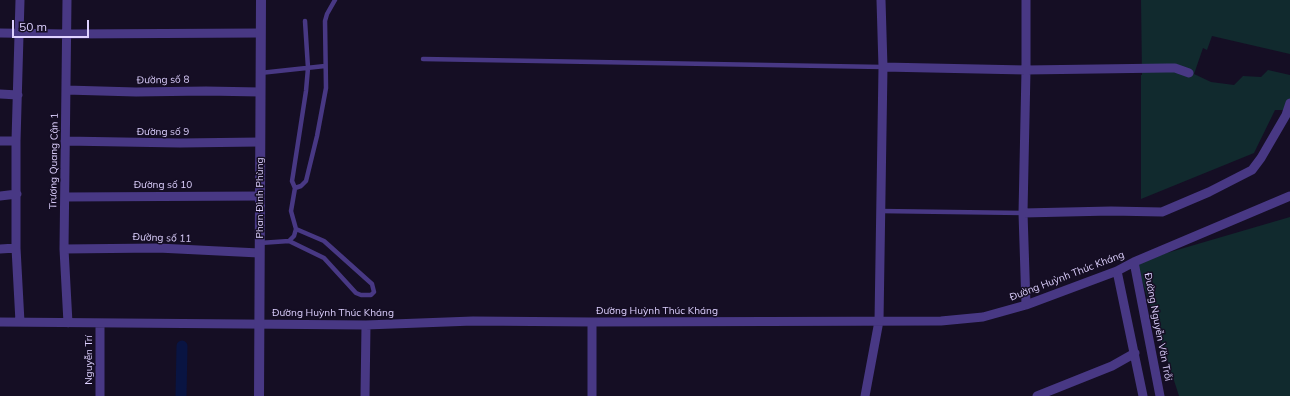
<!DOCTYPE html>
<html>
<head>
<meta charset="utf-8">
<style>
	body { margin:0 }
	#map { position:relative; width:1290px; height:396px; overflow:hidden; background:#150e24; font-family:Mulish,sans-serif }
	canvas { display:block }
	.scale { position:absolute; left:12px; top:20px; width:77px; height:18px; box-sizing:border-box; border:2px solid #ded1ff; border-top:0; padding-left:5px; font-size:12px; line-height:14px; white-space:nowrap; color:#ded1ff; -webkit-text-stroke:3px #150e24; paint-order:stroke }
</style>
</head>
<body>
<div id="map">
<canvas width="1290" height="396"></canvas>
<div class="scale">50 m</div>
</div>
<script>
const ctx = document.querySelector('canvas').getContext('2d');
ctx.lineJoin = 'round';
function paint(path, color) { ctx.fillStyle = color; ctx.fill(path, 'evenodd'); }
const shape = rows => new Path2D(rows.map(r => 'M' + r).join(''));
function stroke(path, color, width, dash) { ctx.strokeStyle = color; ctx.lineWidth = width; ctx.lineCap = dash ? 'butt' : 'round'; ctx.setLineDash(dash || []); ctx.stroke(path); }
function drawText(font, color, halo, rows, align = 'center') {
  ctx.font = font + ' Mulish,sans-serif'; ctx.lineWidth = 3; ctx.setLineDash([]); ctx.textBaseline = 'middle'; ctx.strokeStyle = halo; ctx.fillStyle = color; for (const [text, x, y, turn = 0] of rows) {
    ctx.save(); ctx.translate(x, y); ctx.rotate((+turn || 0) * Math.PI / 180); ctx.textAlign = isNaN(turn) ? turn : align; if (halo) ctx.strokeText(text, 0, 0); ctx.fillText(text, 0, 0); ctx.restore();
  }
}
const green = shape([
	[1141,0,1290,0,1290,54,1212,36,1207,50,1203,48,1194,74,1211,82,1234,85,1243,76,1261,77,1268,70,1290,75,1290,110,1275,110,1254,153,1141,199,1141,75,1142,75],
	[1290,217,1290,396,1179,396,1136,262]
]);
const canal = shape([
	[181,396,182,346]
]);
const service = shape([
	[423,59,883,67],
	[260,73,325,66],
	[295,188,301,186,306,181,317,136,326,88,325,21,327,14,335,0],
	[880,211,1023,213],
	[289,241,324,258,356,293,361,295,371,295,374,292,372,284,324,241,296,229],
	[260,243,289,241,294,236,296,229,291,211,295,188,292,181,293,175,306,91,308,68,305,21]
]);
const minor = shape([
	[20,0,16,141,16,248,20,322],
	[67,0,64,249,68,323],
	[1026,0,1026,70,1023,213,1026,305],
	[0,33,67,34,260,33],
	[883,67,1026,70,1167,68,1175,68,1189,73],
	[66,90,136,92,206,91,260,92],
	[0,94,18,95],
	[0,141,16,141],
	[65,141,180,143,260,142],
	[0,196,17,194],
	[65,197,260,196],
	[1023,213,1111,211,1162,212,1209,192,1252,170,1261,158,1286,115,1290,103],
	[0,249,16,248],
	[64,249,158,248,259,253],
	[1134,262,1160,396],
	[1117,271,1143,396],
	[0,322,366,325,473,321,592,322,941,321,983,317,1026,305,1117,271,1134,262,1290,196],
	[592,322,592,396],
	[100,396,100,324],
	[365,396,366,325],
	[865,396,879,321,883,67,881,0],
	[1037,396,1112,366,1135,353]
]);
const tertiary = shape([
	[259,396,261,0]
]);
const streetNames = [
	["Đường số 8",163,80,-1],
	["Đường số 9",163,132],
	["Trương Quang Cận 1",54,161,-89],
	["Đường số 10",163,185],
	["Phan Đình Phùng",260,198,-90],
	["Đường số 11",162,238,2],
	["Đường Huỳnh Thúc Kháng",1067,276,-21],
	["Đường Huỳnh Thúc Kháng",657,311],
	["Đường Huỳnh Thúc Kháng",333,313],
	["Đường Nguyễn Văn Trỗi",1158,327,79],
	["Nguyễn Trí",89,360,-90]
];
paint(green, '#112a2e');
stroke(canal, '#091442', 11);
stroke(service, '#483884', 4.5);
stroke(minor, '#483884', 9);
stroke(tertiary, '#483884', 10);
drawText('10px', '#ded1ff', '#150e24', streetNames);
</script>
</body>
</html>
